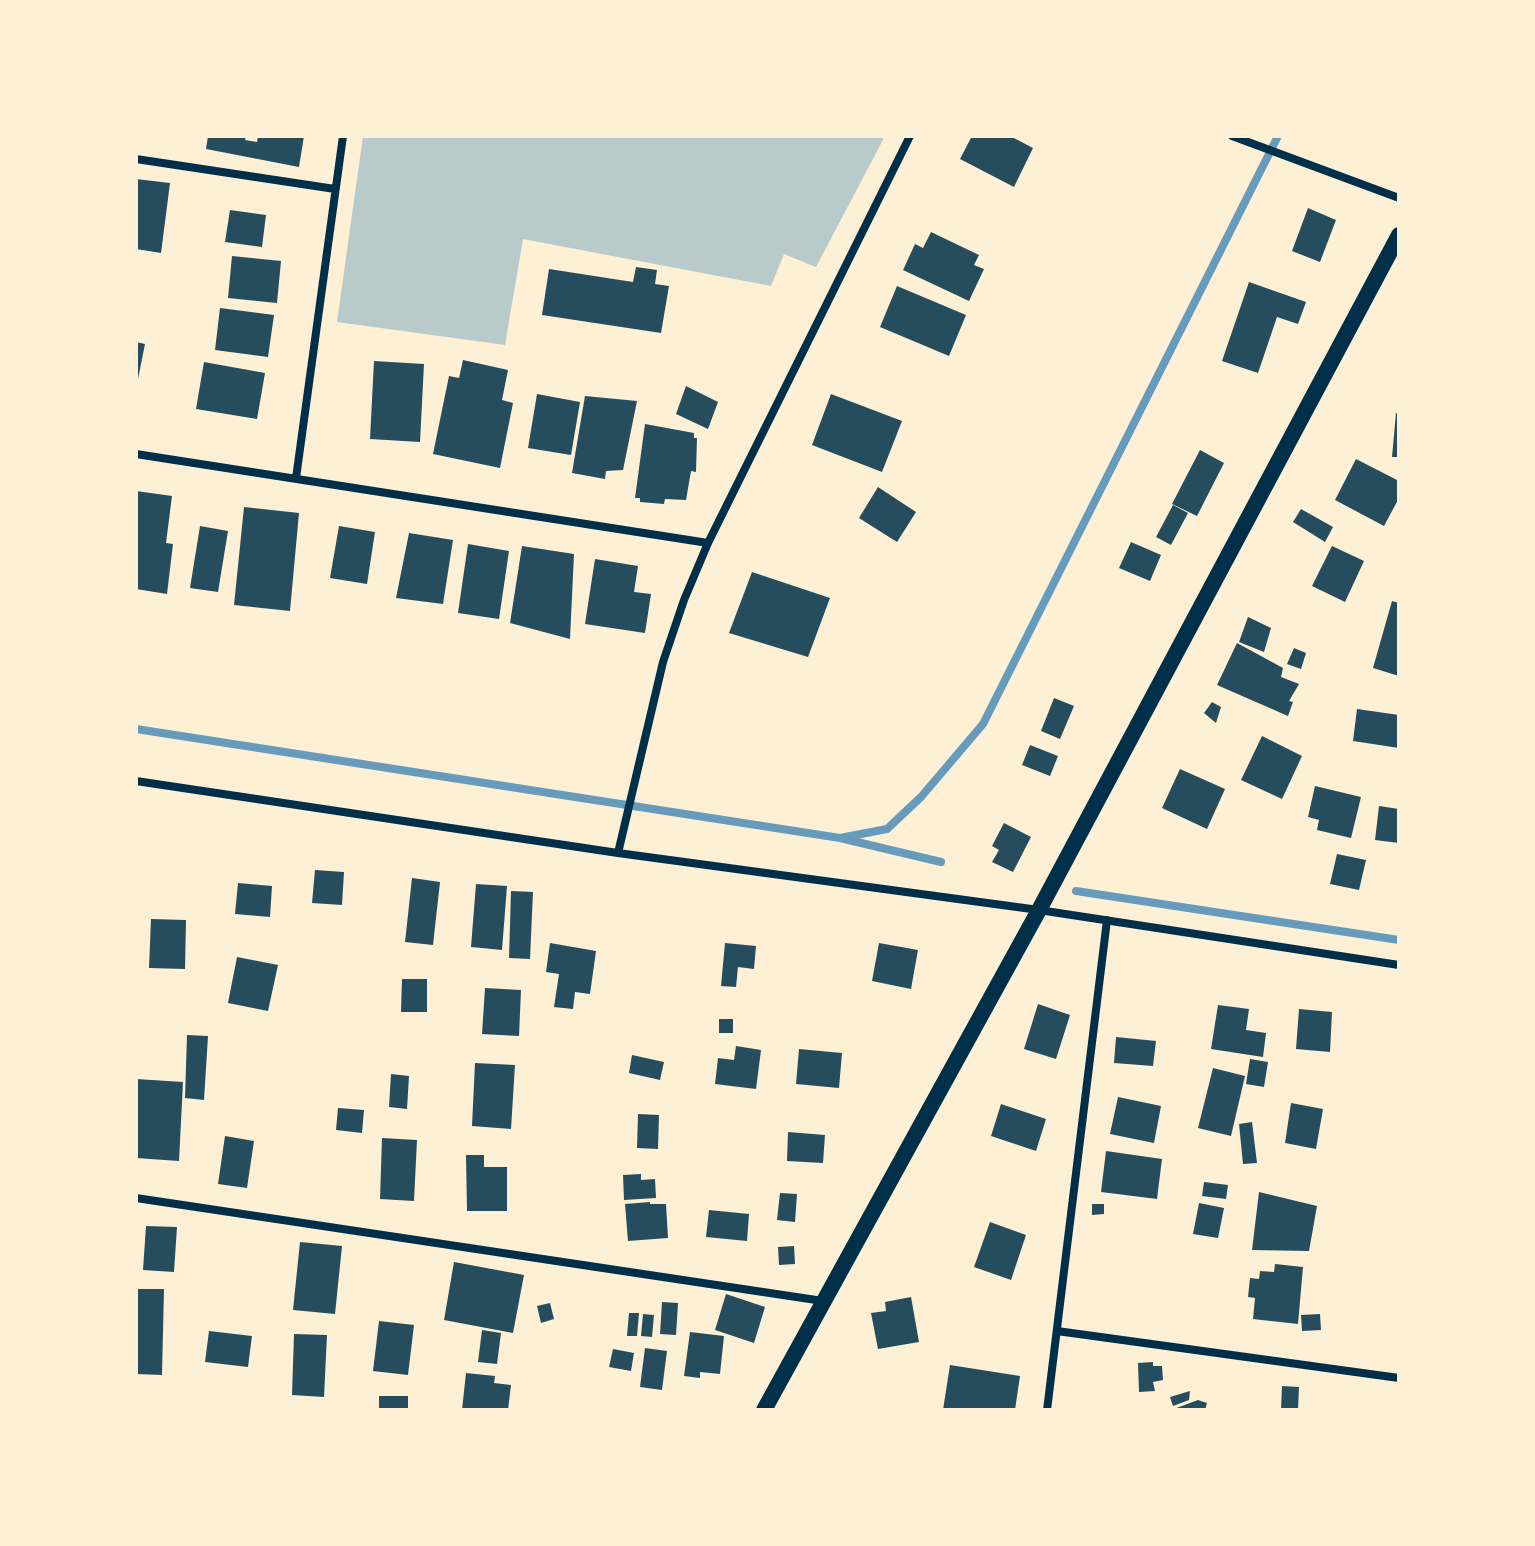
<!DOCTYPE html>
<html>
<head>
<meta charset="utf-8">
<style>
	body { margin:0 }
	#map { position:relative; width:1535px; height:1546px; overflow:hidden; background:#fdf0d5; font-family:Spectral,serif }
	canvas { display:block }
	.frame { position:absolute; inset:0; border:138px solid #fdf0d5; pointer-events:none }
</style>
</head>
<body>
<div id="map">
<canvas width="1535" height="1546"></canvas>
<div class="frame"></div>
</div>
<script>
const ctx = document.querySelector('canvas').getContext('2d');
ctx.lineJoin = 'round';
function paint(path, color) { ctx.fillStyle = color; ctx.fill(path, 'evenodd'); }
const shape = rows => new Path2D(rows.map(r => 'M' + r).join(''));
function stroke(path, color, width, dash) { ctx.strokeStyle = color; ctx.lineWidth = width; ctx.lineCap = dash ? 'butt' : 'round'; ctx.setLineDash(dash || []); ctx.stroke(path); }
const green = shape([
	[363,136,885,136,816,267,784,254,771,286,523,239,505,345,337,322]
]);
const stream = shape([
	[136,729,840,838,941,862],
	[840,838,887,829,921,797,983,724,1278,136],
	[1076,891,1399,940]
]);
const building = shape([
	[208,136,246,136,245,140,257,142,258,136,304,136,299,167,206,149],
	[972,136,1010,136,1033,148,1014,187,960,159],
	[136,179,170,183,161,253,136,249],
	[1308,208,1336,220,1320,262,1292,251],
	[230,210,266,215,262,247,225,242],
	[931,232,979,255,974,265,984,269,969,301,903,270,915,244,923,248],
	[232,256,281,261,277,303,228,298],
	[636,267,657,270,655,284,669,286,661,333,542,315,549,269,633,282],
	[1249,282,1306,302,1298,324,1277,317,1258,373,1222,361],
	[897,286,966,315,949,356,880,327],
	[220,308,274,315,268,357,215,350],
	[136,342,145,344,137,384,136,384],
	[463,360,508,370,502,400,513,403,500,468,433,454,449,376,459,378],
	[374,361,424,364,420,442,370,439],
	[204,362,265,373,257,419,196,409],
	[686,386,718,402,708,429,676,414],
	[537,394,580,402,571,455,528,448],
	[831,394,902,421,882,472,812,445],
	[585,396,637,401,623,470,606,471,605,479,572,473],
	[1396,413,1399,414,1399,457,1392,457],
	[645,424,694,433,694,438,697,438,696,472,691,471,686,500,665,499,664,504,640,502,640,498,635,498],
	[1200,450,1224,463,1197,516,1172,504],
	[1356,459,1399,481,1399,498,1384,526,1335,500],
	[878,487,916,512,897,542,859,518],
	[136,491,172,496,166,543,173,544,167,594,136,589],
	[1173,505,1188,513,1171,545,1156,537],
	[244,507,299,513,290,611,234,605],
	[1301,509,1333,527,1325,542,1293,522],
	[200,526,228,531,218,592,190,588],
	[339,526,375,532,367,584,330,578],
	[409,533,453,540,443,604,396,598],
	[1131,542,1161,555,1150,581,1119,568],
	[468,544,509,551,499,619,458,613],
	[522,546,574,554,570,639,510,623],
	[1332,546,1364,561,1345,602,1312,586],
	[595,559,638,566,634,592,651,594,645,633,585,624],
	[752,572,830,598,808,657,729,633],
	[1392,601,1399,603,1399,676,1373,668],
	[1248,617,1271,628,1264,652,1239,642],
	[1237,643,1283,668,1281,677,1299,684,1289,701,1293,702,1288,716,1217,685],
	[1294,648,1306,653,1301,669,1287,664],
	[1054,698,1074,706,1060,739,1041,731],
	[1212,702,1221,707,1216,723,1204,713],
	[1357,709,1399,715,1399,748,1353,741],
	[1262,736,1302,756,1282,799,1241,780],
	[1030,745,1058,756,1050,776,1022,765],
	[1180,769,1225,789,1207,829,1162,808],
	[1315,786,1361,797,1351,838,1317,830,1319,820,1308,817],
	[1379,806,1399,809,1399,843,1375,840],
	[1004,823,1031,837,1013,872,992,862,999,850,992,846],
	[1337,854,1366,860,1359,890,1330,884],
	[315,870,344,872,342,905,312,903],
	[412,878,440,882,433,945,405,942],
	[238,883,272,886,270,917,235,914],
	[476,884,507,886,502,950,471,947],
	[511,891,533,892,530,959,509,958],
	[151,919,186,920,185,969,149,968],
	[550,943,596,951,590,994,575,992,573,1009,554,1007,559,974,546,972],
	[725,943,756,946,754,969,738,967,736,987,721,986],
	[879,943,918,950,911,989,872,981],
	[237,957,278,965,268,1011,228,1003],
	[402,979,427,979,427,1012,401,1012],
	[485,988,521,990,519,1036,482,1034],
	[1038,1004,1070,1015,1056,1059,1024,1049],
	[1218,1005,1249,1009,1246,1030,1266,1033,1263,1057,1211,1049],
	[1299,1009,1332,1012,1330,1052,1296,1049],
	[719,1019,733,1019,733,1033,719,1033],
	[187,1035,208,1036,204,1100,185,1098],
	[1116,1037,1156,1041,1153,1066,1114,1063],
	[736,1046,761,1050,756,1089,715,1084,718,1058,734,1060],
	[799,1049,842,1053,839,1088,796,1084],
	[632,1055,664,1062,660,1080,629,1073],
	[1250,1059,1268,1062,1264,1087,1246,1084],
	[475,1063,515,1065,511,1129,472,1126],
	[1213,1068,1245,1076,1231,1136,1198,1128],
	[391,1074,409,1076,407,1109,389,1107],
	[136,1079,183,1082,179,1161,136,1158],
	[1118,1097,1161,1106,1154,1143,1110,1134],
	[1291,1103,1323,1109,1316,1149,1285,1143],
	[1001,1104,1046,1119,1036,1151,991,1136],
	[338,1108,364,1110,362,1133,336,1130],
	[638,1114,659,1115,658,1149,637,1148],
	[1252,1122,1257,1163,1243,1164,1239,1124],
	[788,1132,825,1135,823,1163,787,1161],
	[225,1136,254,1141,247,1188,218,1184],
	[382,1138,417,1140,414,1201,380,1199],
	[1106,1151,1162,1159,1157,1199,1101,1192],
	[466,1155,484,1155,484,1167,507,1167,507,1211,467,1211],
	[641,1174,641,1180,655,1179,656,1198,624,1200,623,1175],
	[1204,1182,1228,1185,1226,1199,1202,1196],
	[1259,1192,1317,1206,1309,1251,1252,1250],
	[780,1193,797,1194,795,1222,777,1220],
	[650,1202,650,1204,666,1204,668,1238,628,1241,625,1204],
	[1199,1203,1224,1208,1218,1238,1193,1234],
	[1092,1204,1104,1204,1104,1214,1092,1215],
	[709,1210,749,1214,747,1241,706,1237],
	[990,1222,1026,1235,1011,1280,974,1267],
	[146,1226,177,1227,174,1272,143,1270],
	[300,1242,342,1246,335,1314,293,1310],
	[794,1246,795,1264,779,1265,778,1247],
	[454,1262,524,1275,513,1333,444,1320],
	[1275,1264,1303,1267,1298,1324,1253,1319,1255,1298,1248,1297,1250,1278,1259,1279,1260,1271,1274,1272],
	[136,1289,164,1289,162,1375,136,1374],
	[726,1294,765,1307,754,1343,715,1330],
	[911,1297,919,1342,878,1349,871,1313,886,1311,885,1302],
	[662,1302,678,1303,676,1335,660,1334],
	[550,1303,554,1319,541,1323,537,1306],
	[629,1313,639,1313,637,1336,627,1336],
	[643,1314,654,1315,652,1337,641,1336],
	[1320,1314,1321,1330,1302,1331,1301,1315],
	[379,1321,414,1325,408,1375,373,1371],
	[482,1330,501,1333,497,1364,478,1362],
	[209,1331,252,1336,248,1367,205,1362],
	[690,1332,724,1336,720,1374,700,1372,700,1378,684,1376],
	[294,1334,327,1335,324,1397,292,1395],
	[645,1348,667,1351,662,1390,640,1387],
	[613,1349,634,1353,631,1371,609,1367],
	[1153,1362,1153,1366,1162,1366,1163,1380,1153,1382,1155,1391,1139,1392,1138,1363],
	[950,1365,1020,1376,1015,1410,943,1410],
	[466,1373,495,1376,494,1383,511,1385,508,1410,462,1410],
	[1282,1386,1299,1387,1298,1410,1281,1410],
	[1190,1391,1189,1400,1173,1406,1170,1397],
	[379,1396,408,1396,408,1410,379,1410],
	[1198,1400,1207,1403,1205,1410,1171,1410]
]);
const minor = shape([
	[1232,136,1399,198],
	[136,159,335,189],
	[136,454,708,543],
	[296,478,343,136],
	[136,781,618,853,1039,910,1399,965],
	[618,853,663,662,684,600,708,543,910,136],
	[136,1198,823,1301],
	[1057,1331,1399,1378],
	[1047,1410,1107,920]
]);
const secondary = shape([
	[764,1410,1039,910,1399,235]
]);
paint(green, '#b9caca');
stroke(stream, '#669bbc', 8);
paint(building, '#264d5e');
stroke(minor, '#003049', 8);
stroke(secondary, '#003049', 16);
</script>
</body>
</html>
